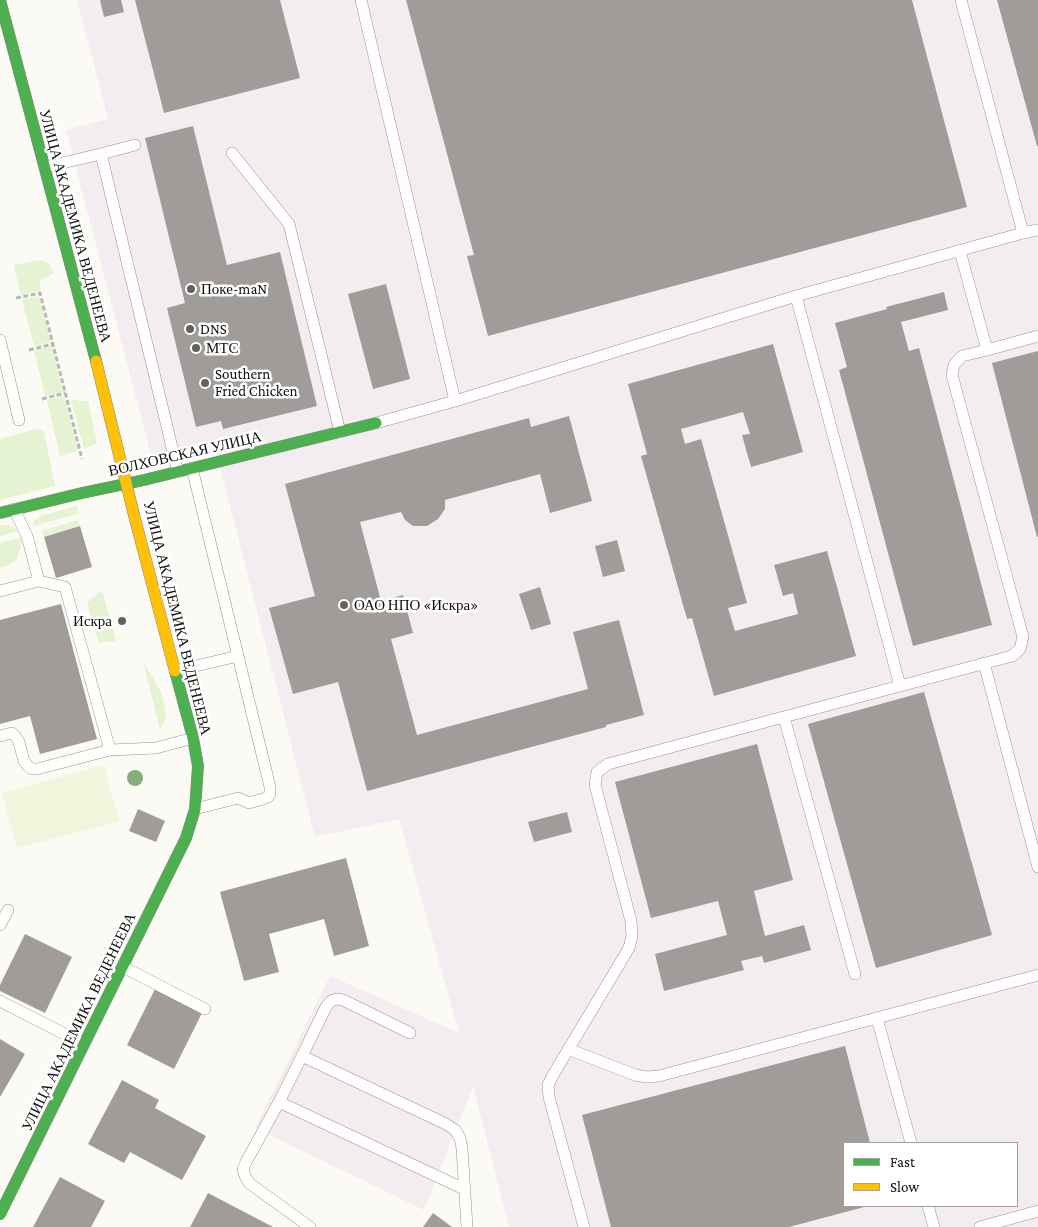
<!DOCTYPE html>
<html>
<head>
<meta charset="utf-8">
<style>
	body { margin:0 }
	#map { position:relative; width:1038px; height:1227px; overflow:hidden; background:#fcfaf4; font-family:"Crimson Pro",serif }
	canvas { display:block }
	.legend { position:absolute; left:843px; top:1142px; width:175px; height:65px; box-sizing:border-box; background:#fff; border:1px solid #9f9f9f; margin:0; padding:6px 9px; list-style:none; font-size:15px; color:#0e0e0e }
	.legend li { display:flex; align-items:center; gap:10px; height:25px }
	.legend b { width:25px; border:1px solid #9f9f9f }
</style>
</head>
<body>
<div id="map">
<canvas width="1038" height="1227"></canvas>
<ul class="legend">
<li><b style="height:6px;background:#4caf50"></b>Fast</li>
<li><b style="height:6px;background:#ffc107"></b>Slow</li>
</ul>
</div>
<script>
const ctx = document.querySelector('canvas').getContext('2d');
ctx.lineJoin = 'round';
function paint(path, color) { ctx.fillStyle = color; ctx.fill(path, 'evenodd'); }
const shape = rows => new Path2D(rows.map(r => 'M' + r).join(''));
function stroke(path, color, width, dash) { ctx.strokeStyle = color; ctx.lineWidth = width; ctx.lineCap = dash ? 'butt' : 'round'; ctx.setLineDash(dash || []); ctx.stroke(path); }
function drawText(font, color, halo, rows, align = 'center') {
  ctx.font = font + ' "Crimson Pro",serif'; ctx.lineWidth = 5; ctx.setLineDash([]); ctx.textBaseline = 'middle'; ctx.strokeStyle = halo; ctx.fillStyle = color; for (const [text, x, y, turn = 0] of rows) {
    ctx.save(); ctx.translate(x, y); ctx.rotate((+turn || 0) * Math.PI / 180); ctx.textAlign = isNaN(turn) ? turn : align; if (halo) ctx.strokeText(text, 0, 0); ctx.fillText(text, 0, 0); ctx.restore();
  }
}
const industrial = shape([
	[77,0,1038,0,1038,1227,509,1227,473,1086,424,1210,255,1128,330,976,459,1033,399,819,315,837,213,440,151,455,66,130,108,119],
	[844,1143,1017,1143,1017,1206,844,1206]
]);
const green = shape([
	[38,260,44,261,49,264,54,273,39,281,41,290,21,295,14,265],
	[39,296,51,342,34,346,22,300],
	[52,346,63,392,45,396,34,351],
	[64,396,78,451,60,456,47,400],
	[71,400,88,401,97,443,84,449],
	[40,429,44,432,55,486,0,500,0,439,32,430],
	[77,506,78,514,33,526,34,521,40,516],
	[78,520,80,526,44,537,42,531],
	[0,525,6,525,14,527,18,531,0,536],
	[21,537,22,543,16,560,7,566,0,568,0,543],
	[102,590,116,641,99,643,87,603],
	[143,661,161,692,164,704,166,713,165,720,160,729]
]);
const pitch = shape([
	[104,765,119,821,17,848,2,793]
]);
const building = shape([
	[100,0,121,0,124,12,104,17],
	[135,0,280,0,300,78,164,113],
	[406,0,912,0,967,207,488,336,467,256,474,255],
	[997,0,1038,0,1038,146,1037,146],
	[193,126,227,265,280,252,317,406,223,429,221,421,196,427,167,308,185,303,145,138],
	[386,284,410,379,373,389,348,294],
	[944,292,948,310,901,322,909,351,919,348,992,625,913,646,839,370,847,367,835,323,887,309,886,307],
	[773,344,803,452,751,467,742,435,750,434,743,412,681,429,685,444,701,439,747,603,728,608,735,631,798,614,793,593,783,596,774,565,827,551,856,656,714,696,692,618,687,619,641,456,647,454,628,384],
	[1038,351,1038,537,1037,537,992,363],
	[569,416,592,501,550,513,540,474,445,500,445,509,438,519,427,526,413,526,405,520,401,512,360,522,381,601,403,595,413,633,391,639,417,735,588,689,573,632,619,620,644,715,606,725,606,727,367,791,338,682,293,694,269,608,315,596,285,484,529,418,531,427],
	[80,526,92,567,56,578,44,537],
	[617,540,625,571,603,577,595,546],
	[540,587,551,624,531,630,519,594],
	[61,604,97,739,40,754,30,716,0,724,0,620],
	[924,692,992,935,876,968,808,724],
	[757,744,793,880,754,891,763,928,765,936,804,925,811,950,764,963,762,956,741,961,744,970,664,991,655,954,727,935,718,901,651,918,615,782],
	[138,809,165,821,156,842,129,831],
	[567,812,572,832,534,842,528,822],
	[346,858,369,946,334,956,324,919,269,934,279,972,244,981,220,892],
	[25,934,72,957,45,1013,0,991,0,985],
	[155,989,202,1013,174,1069,127,1045],
	[0,1039,25,1054,0,1097],
	[845,1046,870,1143,844,1143,844,1206,868,1206,789,1227,611,1227,582,1115],
	[122,1080,159,1100,155,1108,206,1136,182,1180,130,1152,124,1163,88,1144],
	[60,1177,105,1201,91,1227,33,1227],
	[208,1193,273,1227,190,1227],
	[433,1213,452,1227,423,1227]
]);
const path = shape([
	[16,298,40,293,82,459],
	[29,350,53,344],
	[42,399,65,393]
]);
const lane = shape([
	[361,0,455,401],
	[232,153,289,224,340,432],
	[101,154,135,145],
	[45,167,101,154,178,472],
	[1023,233,1038,230],
	[796,296,900,686],
	[0,340,19,420],
	[987,350,1038,336],
	[376,423,455,401,796,296,1023,233,961,0],
	[192,468,270,787,270,794,268,797,263,799,249,803,238,798,195,809],
	[39,581,65,587,110,750,156,748,193,738],
	[0,591,39,581,27,536,14,509],
	[984,663,1038,867],
	[175,671,238,656],
	[784,717,855,974],
	[0,736,12,733,16,737,19,742,24,761,28,766,32,769,37,769,110,750],
	[0,925,8,910],
	[123,967,205,1009],
	[0,1001,84,1044],
	[877,1018,911,1143],
	[568,1049,635,1075,647,1077,659,1076,1038,975],
	[302,1056,326,1007,331,1001,337,999,343,1000,410,1033],
	[279,1102,246,1162,243,1169,245,1176,249,1183,310,1227],
	[464,1189,279,1102,302,1056,446,1124,455,1130,460,1138,462,1148,467,1227],
	[928,1206,934,1227],
	[584,1227,549,1097,548,1085,553,1075,629,948,632,936,631,921,595,785,597,772,608,764,1012,656,1020,649,1023,637,952,375,954,365,962,356,987,350,960,251],
	[980,1227,1038,1211]
]);
const fast = shape([
	[0,0,96,361],
	[0,513,82,493,144,480,376,423],
	[0,1214,186,838,195,809,198,766,193,738,175,671]
]);
const slow = shape([
	[96,361,134,515,175,671]
]);
const trees = [
	[135,778]
];
const markers = [
	[191,289,5,"#61615e"],
	[190,329,5,"#61615e"],
	[196,348,5,"#61615e"],
	[205,383,5,"#61615e"],
	[344,605,5,"#61615e"],
	[122,621,5,"#61615e"]
];
const streetNames = [
	["УЛИЦА АКАДЕМИКА ВЕДЕНЕЕВА",75,226,75],
	["ВОЛХОВСКАЯ УЛИЦА",185,454,-13],
	["УЛИЦА АКАДЕМИКА ВЕДЕНЕЕВА",177,618,76],
	["УЛИЦА АКАДЕМИКА ВЕДЕНЕЕВА",79,1022,-64]
];
const poiNames = [
	["Поке-maN",201,289],
	["DNS",200,329],
	["МТС",206,348],
	["Southern",215,374],
	["Fried Chicken",215,391],
	["ОАО НПО «Искра»",354,605],
	["Искра",112,621,"right"]
];
paint(industrial, '#f3edf1');
paint(green, '#e5f3d2');
paint(pitch, '#eff6dc');
paint(building, '#9f9c99');
stroke(lane, '#959492', 12);
stroke(fast, '#8c8b88', 12);
stroke(slow, '#8c8b88', 12);
stroke(path, '#b8b8b7', 3, [5, 2.5]);
stroke(lane, '#fffefd', 11);
stroke(fast, '#4caf50', 11);
stroke(slow, '#ffc107', 11);
ctx.fillStyle = '#89ac7c';
for (const [x, y] of trees) { ctx.beginPath(); ctx.arc(x, y, 8, 0, 2 * Math.PI); ctx.fill(); }
for (const [x, y, r, color] of markers) { const dot = new Path2D(); dot.arc(x, y, r, 0, 2 * Math.PI); ctx.fillStyle = color; ctx.fill(dot); stroke(dot, '#fff', 2); }
drawText('15px', '#0e0e0e', '#fff', streetNames);
drawText('15px', '#0e0e0e', '#fff', poiNames, 'left');
</script>
</body>
</html>
